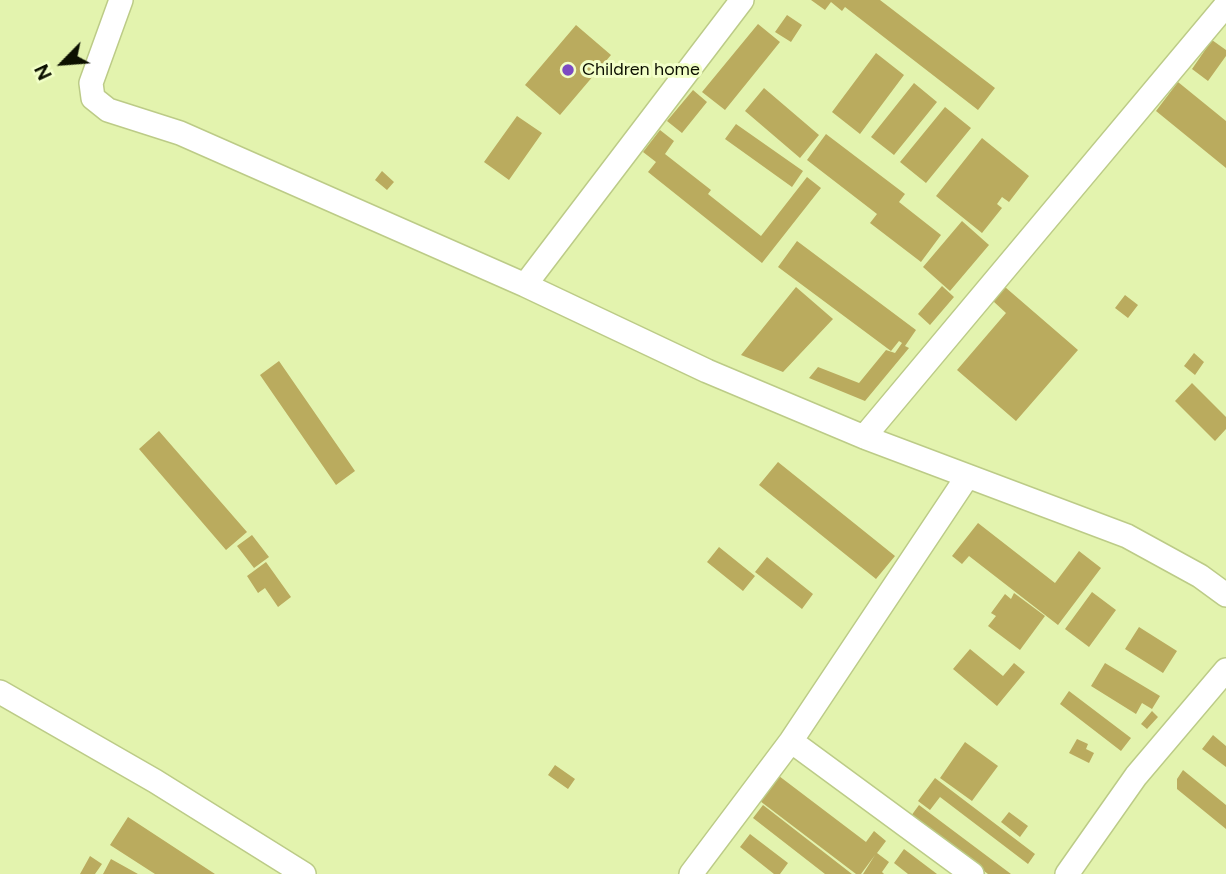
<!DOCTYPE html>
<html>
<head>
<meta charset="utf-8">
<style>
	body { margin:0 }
	#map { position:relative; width:1226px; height:874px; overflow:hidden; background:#e3f3ae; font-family:Figtree,sans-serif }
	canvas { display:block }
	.north { position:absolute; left:28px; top:28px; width:70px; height:70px; -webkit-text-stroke:5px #f2ffc8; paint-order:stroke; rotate:245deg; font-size:19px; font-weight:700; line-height:28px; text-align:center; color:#0c1000 }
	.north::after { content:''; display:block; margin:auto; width:24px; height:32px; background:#0c1000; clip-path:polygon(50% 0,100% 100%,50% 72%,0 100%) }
</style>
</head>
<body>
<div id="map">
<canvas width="1226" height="874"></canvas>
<div class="north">N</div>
</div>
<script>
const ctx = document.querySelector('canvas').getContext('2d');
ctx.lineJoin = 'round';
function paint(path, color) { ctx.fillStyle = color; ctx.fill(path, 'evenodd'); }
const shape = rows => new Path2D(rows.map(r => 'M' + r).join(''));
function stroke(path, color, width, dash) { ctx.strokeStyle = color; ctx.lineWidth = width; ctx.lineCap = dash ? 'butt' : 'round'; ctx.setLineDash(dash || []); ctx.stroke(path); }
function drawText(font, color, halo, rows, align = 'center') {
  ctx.font = font + ' Figtree,sans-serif'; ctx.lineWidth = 6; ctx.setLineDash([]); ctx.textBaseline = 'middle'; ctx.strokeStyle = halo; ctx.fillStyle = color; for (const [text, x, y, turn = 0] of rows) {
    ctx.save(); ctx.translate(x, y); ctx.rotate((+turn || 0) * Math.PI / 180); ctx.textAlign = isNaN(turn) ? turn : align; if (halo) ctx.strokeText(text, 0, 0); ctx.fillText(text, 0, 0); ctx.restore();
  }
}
const building = shape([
	[811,0,880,0,995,88,978,110,845,7,842,11,831,2,825,10],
	[787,15,802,25,791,42,775,32],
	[758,24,780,42,725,110,702,92],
	[576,25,611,55,560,115,525,85],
	[1212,40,1226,50,1226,56,1208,81,1192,69],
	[876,53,904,75,860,134,832,112],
	[1178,82,1226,121,1226,168,1156,111],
	[914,83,937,102,894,155,871,137],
	[764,88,819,135,800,158,745,111],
	[693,90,707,102,682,133,667,121],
	[945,107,971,128,926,183,900,162],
	[517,116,542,133,509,180,484,162],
	[736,124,803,171,792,187,725,139],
	[660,130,674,141,665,154,711,190,708,194,761,236,807,177,821,188,762,263,648,172,656,162,643,152],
	[826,134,905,194,899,202,941,235,921,262,870,223,877,214,807,160],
	[982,138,1029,176,1009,202,1002,197,997,204,1002,208,982,233,936,196],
	[382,171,394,182,387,190,375,180],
	[962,221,989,245,950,291,923,267],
	[797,241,916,330,905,346,909,348,865,401,809,378,818,367,859,383,886,350,895,353,902,343,899,341,891,351,778,267],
	[942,286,954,297,930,325,918,314],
	[796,287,833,319,783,372,741,355],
	[1005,287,1078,350,1016,421,957,370,1006,313,993,301],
	[1125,295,1138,305,1128,318,1115,308],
	[1194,353,1204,362,1195,375,1184,366],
	[279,361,355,471,336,485,260,375],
	[1192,383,1226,417,1226,429,1215,441,1175,401],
	[159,431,247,532,226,550,139,449],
	[778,462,895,556,876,579,759,485],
	[978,523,1055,583,1079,551,1101,568,1058,625,969,556,962,564,952,556],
	[252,535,269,557,254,568,237,546],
	[719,547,755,576,743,591,707,562],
	[767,557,813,594,802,609,755,572],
	[266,562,291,597,278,607,265,588,258,593,247,576],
	[1092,592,1116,610,1089,647,1065,629],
	[1014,593,1045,616,1020,650,988,626,996,616,991,613,1005,594,1011,599],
	[1139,627,1177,651,1163,673,1125,649],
	[970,649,1003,676,1014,663,1025,672,997,706,953,669],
	[1105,663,1160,696,1152,709,1142,703,1136,714,1091,686],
	[1069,691,1131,738,1121,751,1060,704],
	[1152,711,1158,717,1147,729,1141,724],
	[1213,735,1226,746,1226,767,1202,749],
	[1077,739,1088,744,1086,749,1094,753,1089,763,1069,753],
	[965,742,998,766,972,801,940,778],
	[555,765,575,779,568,789,548,775],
	[1183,770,1226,805,1226,829,1177,789,1177,779],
	[779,776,866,842,874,831,886,841,877,853,889,862,882,872,884,874,863,874,875,855,861,874,856,874,760,801],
	[935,778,1035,854,1028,864,940,797,930,810,918,801],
	[763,805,852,874,825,874,753,818],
	[919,805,1011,874,988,874,911,816],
	[1009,812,1028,826,1020,837,1001,822],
	[128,817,215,874,155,874,110,845],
	[750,834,788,863,780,874,774,874,740,847],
	[904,849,937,874,908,874,894,863],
	[90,856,102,864,95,874,80,874],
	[111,859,138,874,103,874]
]);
const street = shape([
	[121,0,91,83,93,98,108,110,180,133,525,285,707,371,864,437,1127,536,1200,576,1226,595],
	[525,285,742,0],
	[864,437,1226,5],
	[0,692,155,781,304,874],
	[791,741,972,874],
	[691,874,791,741,967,477],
	[1067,874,1136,776,1226,670]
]);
const markers = [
	[568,70,7,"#7c4bc3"]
];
const poiNames = [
	["Children home",582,70]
];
paint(building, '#baab5e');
stroke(street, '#bccb87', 26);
stroke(street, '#fff', 23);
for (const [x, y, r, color] of markers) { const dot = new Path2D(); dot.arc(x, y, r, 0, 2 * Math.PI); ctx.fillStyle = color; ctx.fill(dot); stroke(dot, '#f2ffc8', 2.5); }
drawText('18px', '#0c1000', '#f2ffc8', poiNames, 'left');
</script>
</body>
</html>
